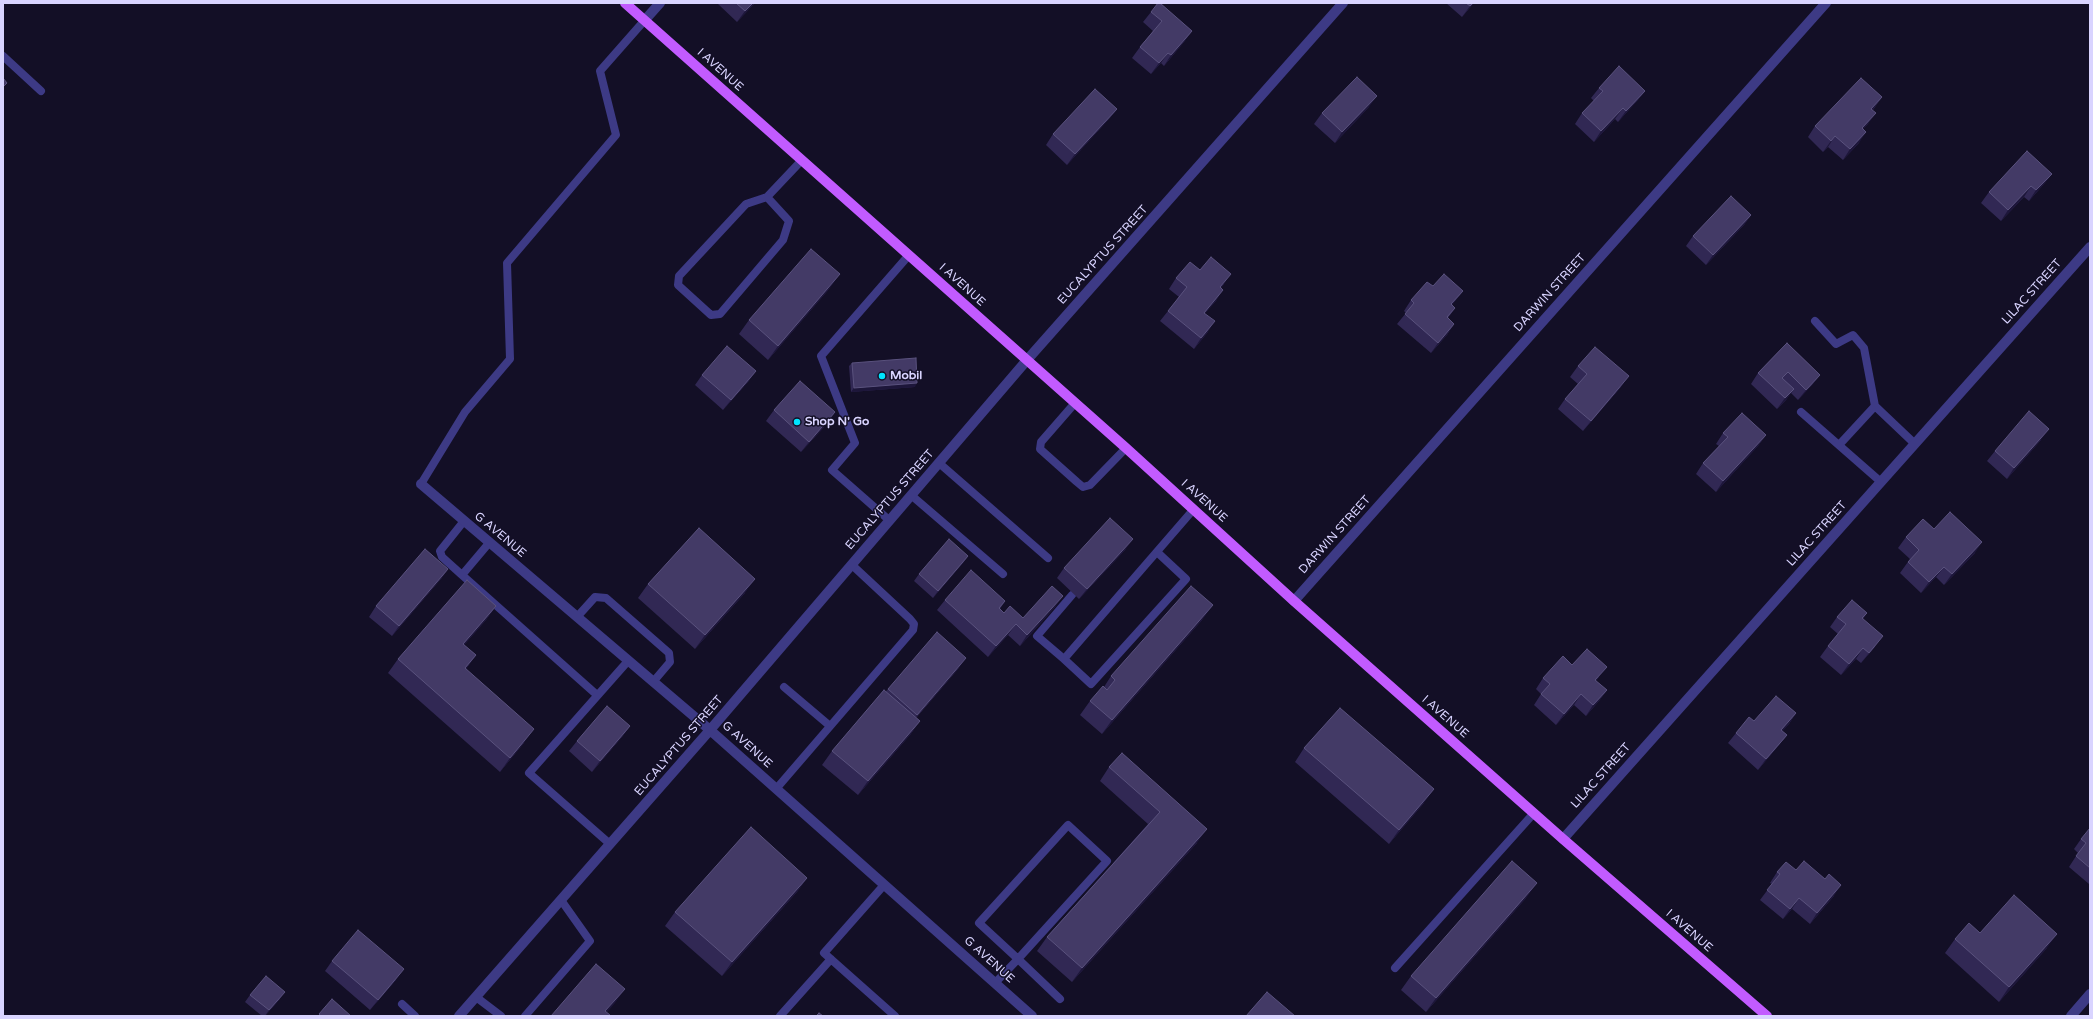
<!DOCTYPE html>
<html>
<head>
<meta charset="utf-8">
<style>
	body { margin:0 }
	#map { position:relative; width:2093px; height:1019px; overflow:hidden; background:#130f26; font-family:"Varela Round",sans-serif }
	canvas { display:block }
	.frame { position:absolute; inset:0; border:4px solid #d9d4ff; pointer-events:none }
</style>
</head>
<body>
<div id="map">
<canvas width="2093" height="1019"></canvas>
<div class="frame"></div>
</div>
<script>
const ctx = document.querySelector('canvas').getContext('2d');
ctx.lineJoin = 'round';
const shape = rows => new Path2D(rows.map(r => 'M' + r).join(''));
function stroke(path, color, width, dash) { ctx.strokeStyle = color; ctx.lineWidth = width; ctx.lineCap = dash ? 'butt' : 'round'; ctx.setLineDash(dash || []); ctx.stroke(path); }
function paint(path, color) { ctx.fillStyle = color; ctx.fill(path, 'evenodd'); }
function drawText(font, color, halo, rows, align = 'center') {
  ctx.font = font + ' "Varela Round",sans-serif'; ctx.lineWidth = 3; ctx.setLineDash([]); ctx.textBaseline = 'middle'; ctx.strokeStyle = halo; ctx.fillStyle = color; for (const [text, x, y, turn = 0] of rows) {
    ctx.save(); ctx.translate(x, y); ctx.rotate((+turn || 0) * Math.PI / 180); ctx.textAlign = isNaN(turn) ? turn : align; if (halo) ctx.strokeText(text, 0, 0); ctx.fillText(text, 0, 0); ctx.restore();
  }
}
const service = shape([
	[3,56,41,91],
	[767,197,789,221,783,240,720,314,711,315,678,285,679,276,746,204,767,197,802,160],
	[1815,321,1836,344,1853,335,1864,348,1875,406],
	[1075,403,1041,442,1040,449,1077,482,1083,487,1090,485,1126,448],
	[1801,412,1881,482],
	[1839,445,1875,406,1915,444],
	[939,463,1048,558],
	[421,484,465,412,510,359,507,263,616,135,600,71,644,21],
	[911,495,1003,574],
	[889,520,832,470,855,443,821,356,909,255],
	[489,543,462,575,597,695],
	[462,575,442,557,440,551,464,521],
	[1072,595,1037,636,1064,659,1193,510],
	[577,617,595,597,606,598,669,653,670,662,653,682],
	[1064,659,1091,684,1186,579,1157,552],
	[784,687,830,726],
	[776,789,913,630,914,624,910,619,852,565],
	[610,844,529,773,628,661],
	[884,885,824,953,895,1016],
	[1395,968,1534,813],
	[995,983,1018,959,1107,861,1068,825,979,923,1018,959,1060,999],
	[476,997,501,1016],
	[402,1004,415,1016],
	[525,1016,590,941,561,900],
	[780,1016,831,959]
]);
const minor = shape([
	[644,21,660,3],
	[421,484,710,730,1032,1016],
	[1294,601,1826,3],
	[1563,839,2090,247],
	[459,1016,710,730,1027,360,1343,3],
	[2071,1016,2090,994]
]);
const primary = shape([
	[625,3,1126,448,1294,601,1563,839,1767,1016]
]);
const wall = shape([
	[719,3,755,3,737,22,718,4],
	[1446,3,1474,3,1462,17],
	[1151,12,1192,31,1184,42,1164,66,1161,63,1151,74,1132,58,1140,47,1153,31,1143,22],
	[1599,88,1645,91,1637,101,1618,122,1615,119,1594,142,1575,124,1582,113,1594,101,1591,98],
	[1882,97,1873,110,1868,124,1863,129,1859,143,1843,160,1828,147,1823,152,1808,137,1815,126],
	[1369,107,1335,143,1314,124,1322,113],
	[1117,109,1109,119,1067,165,1046,145,1053,134],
	[2052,174,2044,184,2029,201,2024,197,2001,221,1981,203,1989,192],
	[1751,215,1744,225,1706,265,1686,246,1693,236],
	[1200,270,1224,284,1221,288,1216,301,1205,313,1208,332,1194,349,1160,321,1168,311,1179,297,1169,289,1176,278],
	[1433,286,1463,291,1452,305,1455,308,1448,318,1454,324,1447,335,1431,353,1397,324,1406,313,1404,311,1411,300],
	[830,288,768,360,739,334,749,320],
	[1787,343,1820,375,1812,385,1798,400,1791,393,1786,400,1777,409,1751,384,1758,373],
	[852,363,915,387,851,392,849,366],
	[1578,366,1621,387,1583,431,1558,409,1565,399,1578,384,1570,377],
	[756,371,748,382,723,410,695,385,702,375],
	[774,410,835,412,828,423,801,452,766,421],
	[1723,433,1766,435,1758,446,1716,492,1696,474,1703,463,1719,446,1716,444],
	[2041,440,2007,479,1987,461,1995,451],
	[1934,529,1975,553,1944,585,1936,577,1921,593,1900,573,1910,559,1898,548,1906,537],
	[1126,549,1079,599,1057,578,1064,568],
	[968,556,963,563,933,598,914,581,919,574],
	[448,569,441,579,392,636,369,617,376,606],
	[648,584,745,593,695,649,638,598],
	[945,600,1005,601,1000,609,1004,613,1023,618,1056,606,1020,646,1008,635,988,657,937,610],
	[496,606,486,620,464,645,476,655,466,669,524,743,500,772,388,673,398,659],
	[1867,613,1863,619,1875,647,1861,663,1856,659,1841,675,1820,657,1828,646,1838,634,1830,627,1837,617],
	[1203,619,1102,734,1080,715,1090,701,1104,687,1111,676],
	[1572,665,1599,677,1596,681,1607,690,1599,701,1586,716,1574,705,1556,725,1534,705,1541,694,1536,689,1543,678],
	[959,668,916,718,920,721,910,735,858,795,822,765,832,751,888,689],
	[1796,713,1789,724,1782,731,1787,735,1779,745,1758,770,1728,743,1736,733,1754,721],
	[630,726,622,737,592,772,569,751,577,741],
	[1304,748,1424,803,1389,844,1295,762],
	[1109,767,1197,843,1072,982,1037,951,1047,937,1148,824,1100,781],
	[2090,828,2090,883,2089,884,2069,867,2078,853,2074,849,2081,839],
	[1796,870,1834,896,1810,924,1792,909,1783,919,1760,900,1772,884,1770,883,1777,872],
	[807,878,797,892,722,976,665,926,675,912],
	[1527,897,1426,1012,1401,990,1411,976],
	[1980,933,2047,948,1999,1002,1945,953,1955,939],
	[332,961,396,980,370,1010,325,971],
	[250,995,280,999,265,1016,262,1016,245,1002]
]);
const shadedWall = shape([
	[753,3,755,3,737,22,745,11],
	[1473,3,1474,3,1462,17,1470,6],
	[1192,31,1184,42,1164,66,1171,55],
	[1168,53,1161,63,1151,74,1159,63],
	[1645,91,1637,101,1618,122,1626,111],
	[1377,96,1369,107,1335,143,1342,132],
	[1882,97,1874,108,1864,119,1871,109],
	[1623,108,1615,119,1594,142,1601,131],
	[1117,109,1109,119,1067,165,1075,154],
	[1876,113,1868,124,1854,139,1862,128],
	[1866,132,1859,143,1843,160,1850,149],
	[1835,136,1828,147,1823,152,1831,141],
	[2052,174,2044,184,2029,201,2036,190],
	[2031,186,2024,197,2001,221,2008,210],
	[1751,215,1744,225,1706,265,1713,255],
	[840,274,830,288,768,360,778,346],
	[1231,274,1224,284,1212,298,1220,287],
	[1223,290,1216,301,1197,323,1204,313],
	[1463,291,1455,301,1444,315,1451,304],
	[1215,321,1208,332,1194,349,1201,338],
	[1454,324,1447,335,1431,353,1438,343],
	[756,371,748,382,723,410,731,400],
	[1820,375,1812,385,1798,400,1806,390],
	[1629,376,1621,387,1583,431,1591,421],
	[917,383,915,387,851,392,854,388],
	[1794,389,1786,400,1777,409,1785,398],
	[835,412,828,423,801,452,809,442],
	[2049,429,2041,440,2007,479,2014,468],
	[1766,435,1758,446,1716,492,1723,481],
	[1133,539,1126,549,1079,599,1087,589],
	[1982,542,1975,553,1944,585,1952,574],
	[968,556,963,563,933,598,938,591],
	[1944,567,1936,577,1921,593,1929,582],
	[448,569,441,579,392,636,399,626],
	[755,579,745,593,695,649,705,635],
	[1063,596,1056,606,1020,646,1027,635],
	[1213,605,1203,619,1102,734,1112,720],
	[496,606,486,620,453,658,463,644],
	[1016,624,1008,635,988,657,996,646],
	[1883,636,1875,647,1861,663,1869,653],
	[1863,648,1856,659,1841,675,1849,664],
	[476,655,466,669,465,668],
	[966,658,959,668,909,725,917,715],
	[1607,667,1599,677,1587,690,1595,680],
	[1607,690,1599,701,1586,716,1593,705],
	[1581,694,1574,705,1556,725,1564,714],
	[1796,713,1789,724,1774,741,1781,730],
	[920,721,910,735,858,795,868,781],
	[630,726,622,737,592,772,600,761],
	[534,729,524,743,500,772,510,758],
	[1787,735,1779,745,1758,770,1766,759],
	[1434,789,1424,803,1389,844,1399,830],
	[1207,829,1197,843,1072,982,1082,968],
	[807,878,797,892,722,976,732,962],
	[1537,883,1527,897,1426,1012,1436,998],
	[1841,885,1834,896,1810,924,1817,913],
	[1799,898,1792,909,1783,919,1790,909],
	[2057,934,2047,948,1999,1002,2009,987],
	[404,969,396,980,370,1010,378,1000],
	[625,989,615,1003,604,1016,605,1011],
	[285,992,280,999,265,1016,269,1010]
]);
const building = shape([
	[736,3,753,3,745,11,736,3],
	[1158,3,1160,3,1192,31,1171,55,1168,53,1159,63,1140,47,1162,21,1151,12,1158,3],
	[1466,3,1473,3,1470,6,1466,3],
	[1619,66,1645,91,1626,111,1623,108,1601,131,1582,113,1603,91,1599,88,1619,66],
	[1357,77,1377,96,1342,132,1322,113,1357,77],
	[3,78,7,83,3,87,3,78],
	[1861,78,1882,97,1871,109,1876,113,1862,128,1866,132,1850,149,1835,136,1831,141,1815,126,1861,78],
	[1095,89,1117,109,1075,154,1053,134,1095,89],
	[2027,151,2052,174,2036,190,2031,186,2008,210,1989,192,2027,151],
	[1731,196,1751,215,1713,255,1693,236,1731,196],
	[811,249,840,274,778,346,749,320,811,249],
	[1211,257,1231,274,1220,287,1223,290,1204,313,1215,321,1201,338,1168,311,1187,287,1176,278,1190,262,1200,270,1211,257],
	[1444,274,1463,291,1451,304,1455,308,1447,317,1454,324,1438,343,1405,314,1414,303,1411,300,1427,282,1433,286,1444,274],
	[1787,343,1820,375,1806,390,1788,372,1782,378,1794,389,1785,398,1758,373,1787,343],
	[727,346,756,371,731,400,702,375,727,346],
	[1595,347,1629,376,1591,421,1565,399,1587,374,1578,366,1595,347],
	[916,358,917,383,854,388,852,363,916,358],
	[800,381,835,412,809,442,774,410,800,381],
	[2029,411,2049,429,2014,468,1995,451,2029,411],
	[1742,413,1766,435,1723,481,1703,463,1728,437,1723,433,1742,413],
	[1950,512,1982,542,1952,574,1944,567,1929,582,1908,562,1919,550,1906,537,1923,519,1934,529,1950,512],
	[1110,518,1133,539,1087,589,1064,568,1110,518],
	[699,528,755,579,705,635,648,584,699,528],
	[949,539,968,556,938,591,919,574,949,539],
	[425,549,448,569,399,626,376,606,425,549],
	[971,570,1005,601,999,608,1004,613,1010,606,1023,618,1052,586,1063,596,1027,635,1016,624,996,646,945,600,971,570],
	[467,580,496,606,463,644,476,655,465,668,534,729,510,758,398,659,467,580],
	[1191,586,1213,605,1112,720,1090,701,1103,686,1107,690,1115,680,1111,676,1191,586],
	[1852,600,1867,613,1862,618,1883,636,1869,653,1863,648,1849,664,1828,646,1846,624,1837,617,1852,600],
	[937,632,966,658,917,715,888,689,937,632],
	[1587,649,1607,667,1595,680,1607,690,1593,705,1581,694,1564,714,1541,694,1550,684,1543,678,1563,656,1572,665,1587,649],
	[884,690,920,721,868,781,832,751,884,690],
	[1776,696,1796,713,1781,730,1787,735,1766,759,1736,733,1749,717,1754,721,1776,696],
	[607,706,630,726,600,761,577,741,607,706],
	[1340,708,1434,789,1399,830,1304,748,1340,708],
	[1122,753,1207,829,1082,968,1047,937,1160,812,1109,767,1122,753],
	[751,827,807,878,732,962,675,912,751,827],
	[2090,828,2090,868,2076,856,2086,843,2081,839,2090,828],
	[1512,861,1537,883,1436,998,1411,976,1512,861],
	[1804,861,1825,879,1829,874,1841,885,1817,913,1799,898,1790,909,1767,890,1780,874,1777,872,1786,862,1796,870,1804,861],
	[2014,895,2057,934,2009,987,1955,939,1969,923,1980,933,2014,895],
	[358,930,404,969,378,1000,332,961,358,930],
	[596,964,625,989,605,1011,610,1015,609,1016,551,1016,596,964],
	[266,976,285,992,269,1010,250,995,266,976],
	[1267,992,1295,1016,1246,1016,1267,992],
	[332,999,351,1016,321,1016,319,1014,332,999],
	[819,1013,823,1016,816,1016,819,1013]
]);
const markers = [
	[882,376,4,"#00e5ff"],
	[797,422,4,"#00e5ff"]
];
const streetNames = [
	["I AVENUE",720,70,42],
	["EUCALYPTUS STREET",1103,255,-48],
	["I AVENUE",962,285,42],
	["LILAC STREET",2032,292,-48],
	["DARWIN STREET",1550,293,-48],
	["EUCALYPTUS STREET",890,500,-49],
	["I AVENUE",1204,501,42],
	["LILAC STREET",1817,534,-48],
	["G AVENUE",500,535,40],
	["DARWIN STREET",1335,535,-48],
	["I AVENUE",1445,717,41],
	["G AVENUE",747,745,42],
	["EUCALYPTUS STREET",679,746,-49],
	["LILAC STREET",1601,776,-48],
	["I AVENUE",1689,931,41],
	["G AVENUE",989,960,42]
];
const poiNames = [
	["Mobil",890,376],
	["Shop N' Go",805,422]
];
stroke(service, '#3d3a85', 8);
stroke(minor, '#3d3a85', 10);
stroke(primary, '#c25bff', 10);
paint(wall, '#312854');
paint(shadedWall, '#1d163a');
paint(building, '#433a66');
stroke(building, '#5a527e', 1);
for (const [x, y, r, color] of markers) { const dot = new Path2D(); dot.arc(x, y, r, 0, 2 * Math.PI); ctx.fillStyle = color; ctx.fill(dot); stroke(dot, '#130f26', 1.5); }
drawText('12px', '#d9d4ff', '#130f26', streetNames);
drawText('bold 12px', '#d9d4ff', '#130f26', poiNames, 'left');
</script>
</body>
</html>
